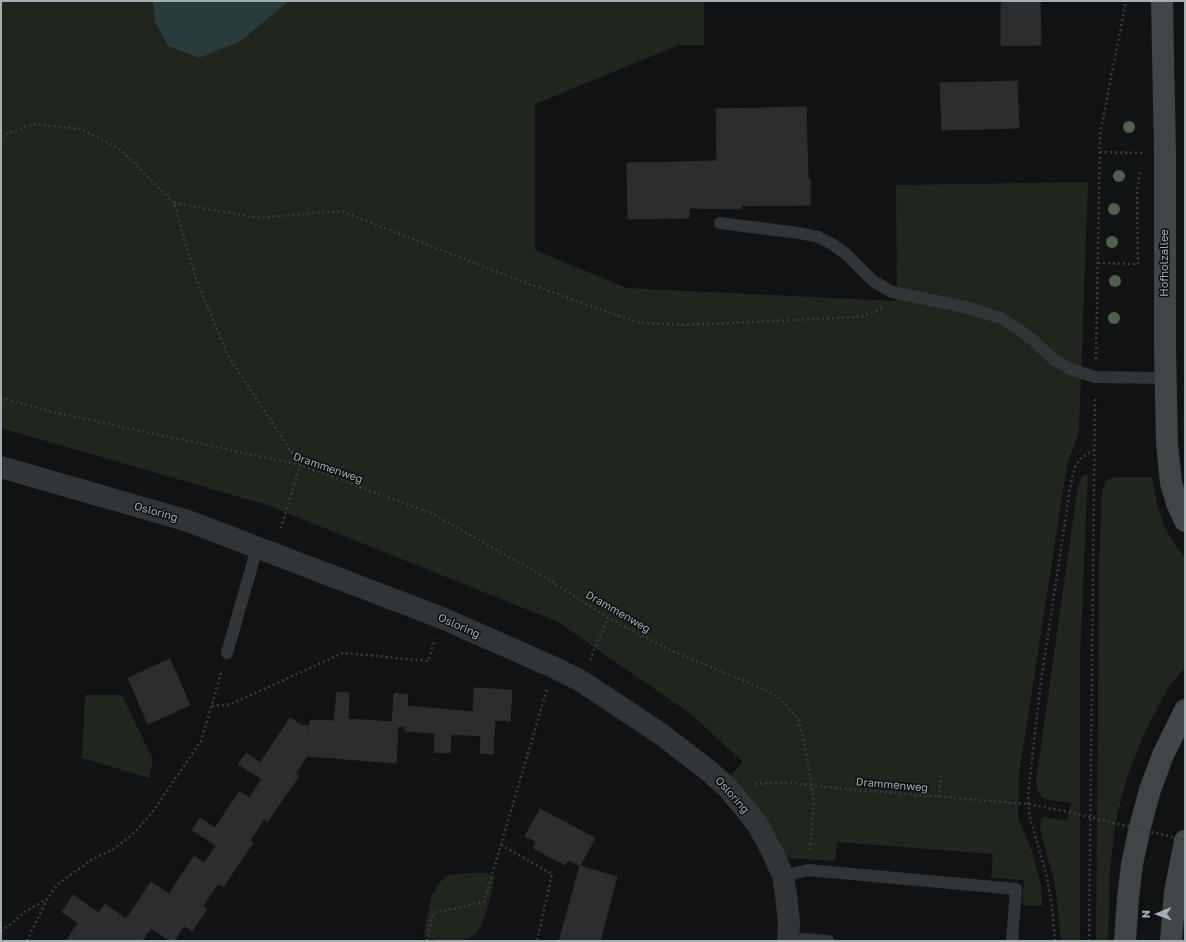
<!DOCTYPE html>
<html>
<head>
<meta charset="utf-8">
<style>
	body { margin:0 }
	#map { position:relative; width:1186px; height:942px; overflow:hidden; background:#111213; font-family:"Golos Text",sans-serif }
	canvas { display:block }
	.frame { position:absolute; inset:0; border:2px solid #a2afb4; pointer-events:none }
	.north { position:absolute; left:1138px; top:894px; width:40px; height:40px; -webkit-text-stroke:3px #0c0d0e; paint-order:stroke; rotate:269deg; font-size:11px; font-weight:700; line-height:16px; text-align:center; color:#a2afb4 }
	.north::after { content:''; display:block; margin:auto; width:14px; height:18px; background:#a2afb4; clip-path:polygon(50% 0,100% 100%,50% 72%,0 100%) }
</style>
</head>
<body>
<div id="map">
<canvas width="1186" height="942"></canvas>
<div class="frame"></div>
<div class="north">N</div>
</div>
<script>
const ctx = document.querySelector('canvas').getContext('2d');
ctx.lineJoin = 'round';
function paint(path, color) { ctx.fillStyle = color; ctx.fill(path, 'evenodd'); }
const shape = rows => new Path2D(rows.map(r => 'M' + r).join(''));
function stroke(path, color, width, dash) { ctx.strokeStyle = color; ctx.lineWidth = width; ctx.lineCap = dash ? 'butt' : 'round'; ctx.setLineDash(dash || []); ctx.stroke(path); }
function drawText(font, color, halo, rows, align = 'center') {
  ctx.font = font + ' "Golos Text",sans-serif'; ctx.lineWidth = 3; ctx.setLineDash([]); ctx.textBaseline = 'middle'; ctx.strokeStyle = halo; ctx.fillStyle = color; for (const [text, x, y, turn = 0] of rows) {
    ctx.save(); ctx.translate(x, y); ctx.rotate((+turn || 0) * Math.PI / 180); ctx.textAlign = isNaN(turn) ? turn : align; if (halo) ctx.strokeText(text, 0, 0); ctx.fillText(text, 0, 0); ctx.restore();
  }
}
const green = shape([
	[1,1,153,1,155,22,241,41,289,1,704,1,704,45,679,45,535,104,535,250,627,288,897,301,896,185,1088,182,1079,432,1067,465,1019,775,1018,818,1031,848,1041,885,1042,906,1022,905,1024,880,991,878,993,854,837,842,835,861,786,858,779,839,760,810,730,776,743,762,692,715,558,622,267,505,1,428],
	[1088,474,1080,655,1080,941,1061,941,1055,884,1042,837,1040,827,1041,819,1046,817,1067,821,1071,803,1044,799,1039,793,1036,781,1077,491,1082,476],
	[1122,477,1152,477,1158,508,1165,528,1177,547,1185,558,1185,668,1169,686,1144,734,1129,771,1117,815,1114,837,1110,871,1108,941,1096,941,1099,563,1102,492,1105,482,1111,478],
	[85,695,122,695,153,760,149,778,82,758],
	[469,873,488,873,495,876,492,891,483,923,478,931,471,937,459,941,441,941,423,937,432,895,439,883,448,875]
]);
const water = shape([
	[153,1,289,1,241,41,199,58,168,46,155,22]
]);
const building = shape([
	[1001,1,1040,1,1041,45,1001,46,1001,1],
	[1017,81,1019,128,942,130,940,83,1017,81],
	[806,107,808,179,810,179,810,205,741,206,741,209,689,208,689,218,628,219,627,163,717,161,716,109,806,107],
	[170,659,190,705,148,724,128,678,170,659],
	[474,688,512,690,510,721,495,720,493,754,480,753,481,736,451,734,450,753,434,752,435,733,405,731,405,727,398,726,392,722,394,693,408,695,407,706,473,712,474,688],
	[337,692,349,693,348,719,392,722,398,726,396,763,307,756,310,720,334,721,337,692],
	[290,718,301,725,310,726,307,756,295,774,299,776,267,822,264,819,257,830,227,810,240,791,249,798,262,779,238,764,246,753,260,763,290,718],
	[540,809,595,838,580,866,568,860,565,865,533,848,537,842,525,836,540,809],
	[227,810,257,830,250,840,253,843,223,887,218,884,210,895,181,876,194,856,204,863,216,846,192,830,200,818,215,828,227,810],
	[580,866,617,877,600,941,559,941,580,866],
	[181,876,210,895,203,906,207,909,192,931,141,897,151,882,169,894,181,876],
	[73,895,99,913,105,904,126,919,141,897,184,926,174,941,170,941,151,928,142,941,114,941,111,939,110,941,66,941,78,923,62,912,73,895]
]);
const path = shape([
	[1,136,32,124,81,129,120,149,174,203,195,276,227,354,300,465,280,531],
	[1100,152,1143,153],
	[174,203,258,218,341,211,510,277,636,322,684,325,860,317,879,310,882,308],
	[1098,263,1138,264,1137,193,1140,170],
	[1096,359,1100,134,1126,1],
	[1,398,53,412,300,465,431,513,550,580,608,618,672,651,766,690,781,700,799,720,805,747,814,801,810,851],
	[590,660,608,618],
	[212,706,231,704,343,653,428,661,435,639],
	[755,784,770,783,791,783,844,789,1028,804,1064,811],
	[938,797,942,774],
	[501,845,552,874,537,941],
	[1,931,10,925,26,911,47,899],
	[27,941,47,899,58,884,91,860,112,850,132,835,151,814,201,741,222,670],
	[427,941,433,913,484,902,547,689],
	[1055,941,1052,906,1046,873,1030,818,1028,804,1029,787,1040,688,1071,482,1075,467,1080,459,1094,450],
	[1089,941,1095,396]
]);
const lane = shape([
	[720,223,799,233,818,237,832,244,846,254,873,281,892,292,965,307,1001,318,1014,326,1033,340,1053,359,1070,369,1095,377,1165,378],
	[227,653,257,548],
	[783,876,808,870,1016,889,1012,941],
	[789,938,828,941]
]);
const street = shape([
	[1,467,188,521,442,618,553,667,581,681,661,734,709,771,729,789,758,825,772,851,783,876,786,895,789,923,788,941]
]);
const secondary = shape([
	[1162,1,1165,153,1165,348,1167,443,1171,483,1177,503,1185,521],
	[1125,941,1128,898,1132,864,1140,827,1150,790,1163,755,1185,710],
	[1171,941,1175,892,1185,841]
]);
const pathBridge = shape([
	[1064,811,1185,840]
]);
const trees = [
	[1129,127],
	[1119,176],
	[1114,209],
	[1112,242],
	[1115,281],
	[1114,318]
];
const streetNames = [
	["Hofholzallee",1165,263,-90],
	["Drammenweg",328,468,19],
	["Osloring",156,512,16],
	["Drammenweg",618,612,30],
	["Osloring",459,626,24],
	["Drammenweg",892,785,5],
	["Osloring",732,795,48]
];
paint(green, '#20251d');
paint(water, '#2a3b3b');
paint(building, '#2c2d2f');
stroke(building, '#2b2c2f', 1);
stroke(path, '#383d3f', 2.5, [2, 3]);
stroke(lane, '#323538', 12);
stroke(street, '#323538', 22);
stroke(secondary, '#404548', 22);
stroke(pathBridge, '#383d3f', 2.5, [2, 3]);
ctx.fillStyle = '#51604b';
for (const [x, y] of trees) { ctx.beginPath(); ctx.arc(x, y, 6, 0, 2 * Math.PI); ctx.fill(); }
drawText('11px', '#a2afb4', '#0c0d0e', streetNames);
</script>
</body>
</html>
